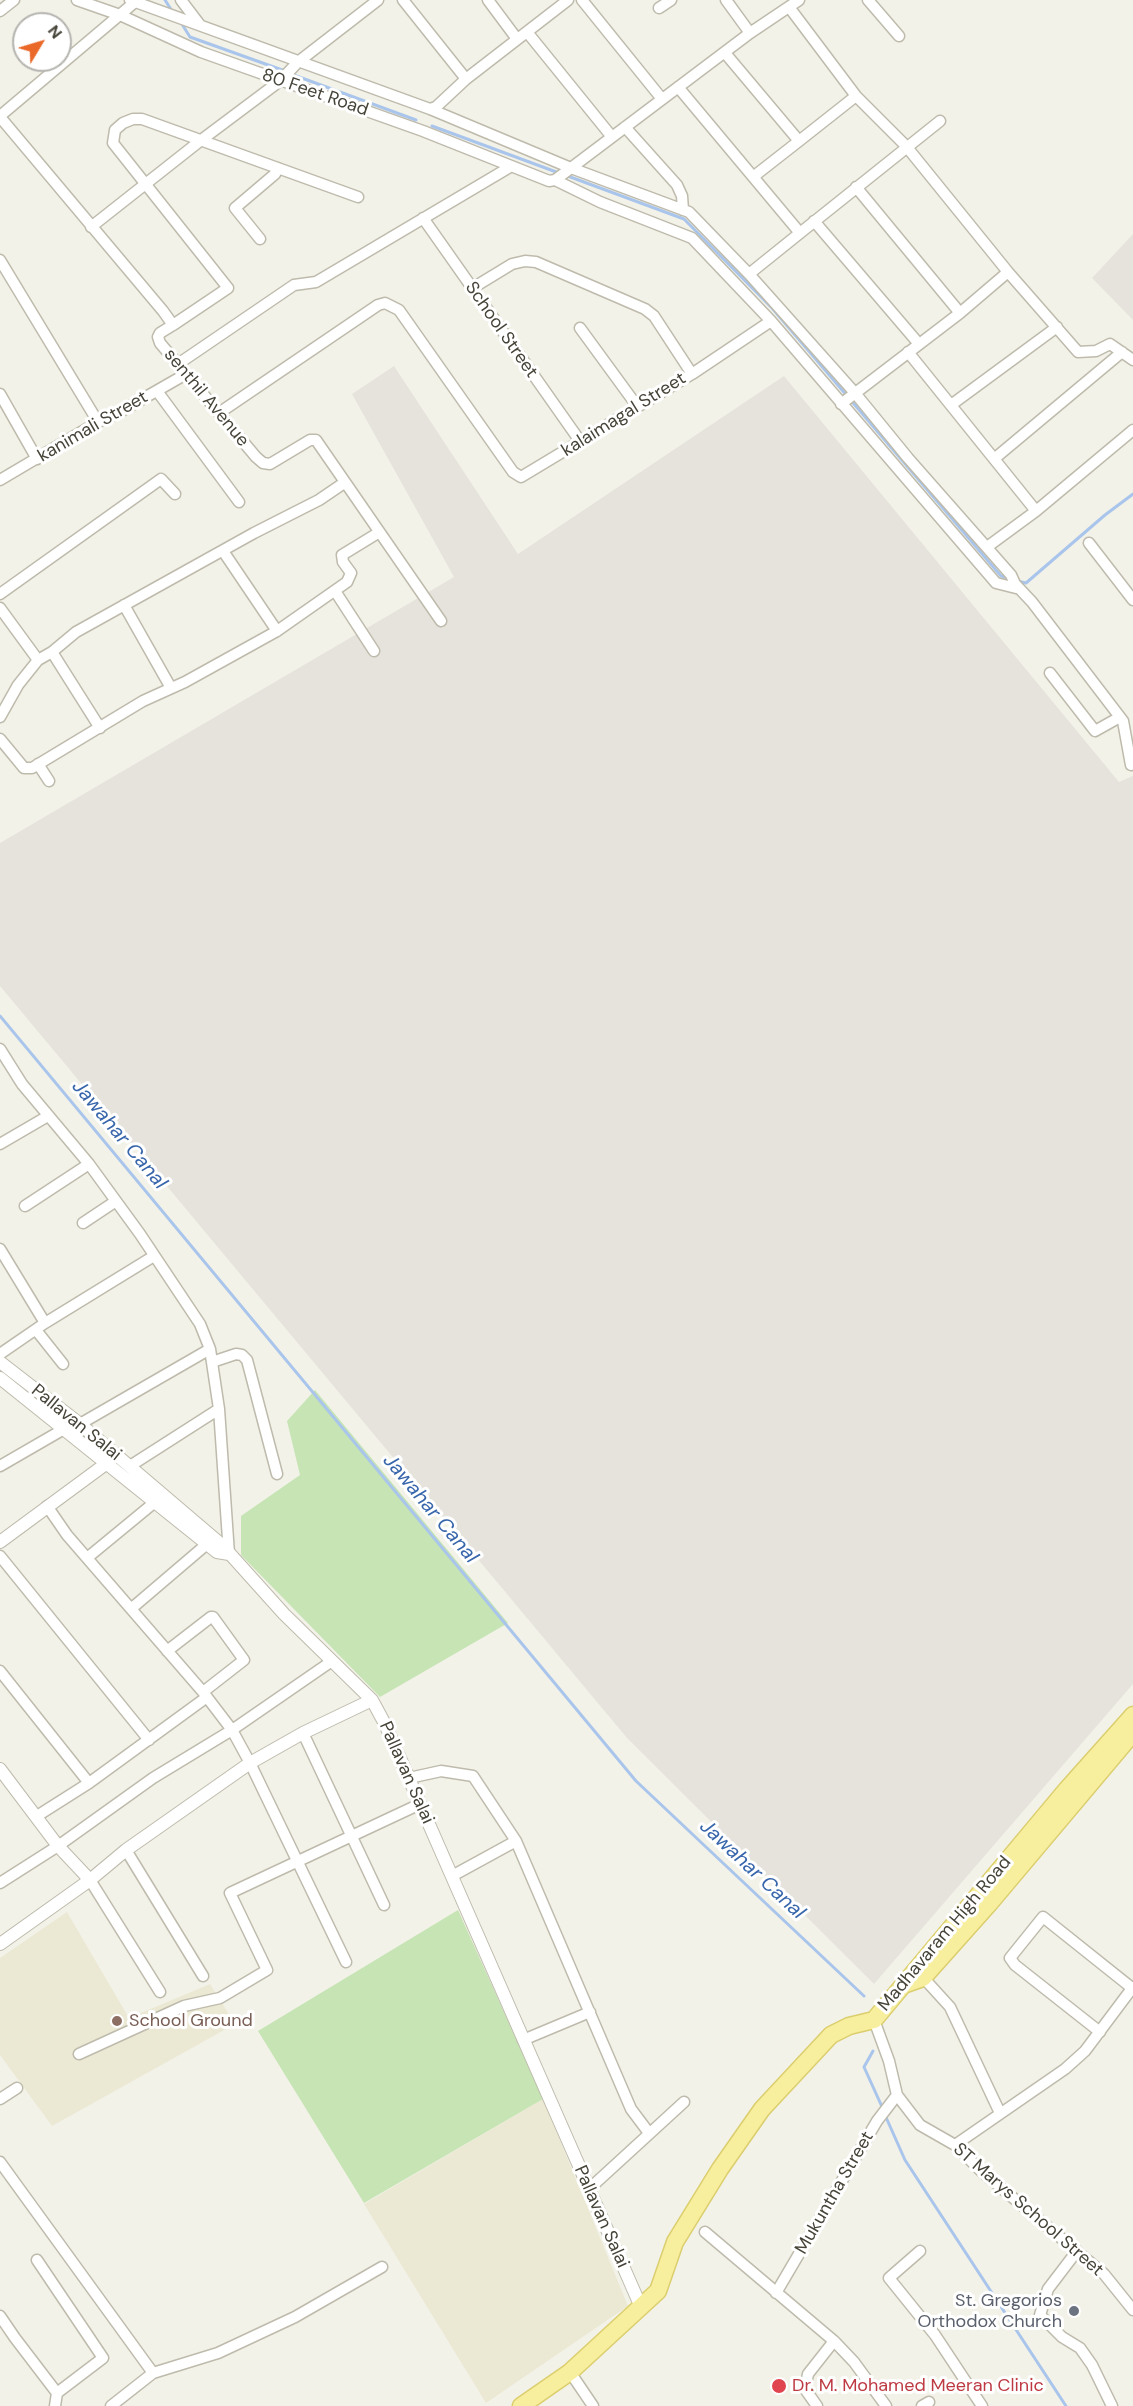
<!DOCTYPE html>
<html>
<head>
<meta charset="utf-8">
<style>
	body { margin:0 }
	#map { position:relative; width:1133px; height:2406px; overflow:hidden; background:#f3f2e9; font-family:"DM Sans",sans-serif }
	canvas { display:block }
	.north { position:absolute; left:12px; top:12px; width:60px; height:60px; box-sizing:border-box; background:#fff; border:2px solid #b5b4af; border-radius:50%; rotate:52deg; font-size:16px; font-weight:700; line-height:24px; text-align:center; color:#464338 }
	.north::after { content:''; display:block; margin:auto; width:21px; height:27px; background:#ea6828; clip-path:polygon(50% 0,100% 100%,50% 72%,0 100%) }
</style>
</head>
<body>
<div id="map">
<canvas width="1133" height="2406"></canvas>
<div class="north">N</div>
</div>
<script>
const ctx = document.querySelector('canvas').getContext('2d');
ctx.lineJoin = 'round';
function paint(path, color) { ctx.fillStyle = color; ctx.fill(path, 'evenodd'); }
const shape = rows => new Path2D(rows.map(r => 'M' + r).join(''));
function stroke(path, color, width, dash) { ctx.strokeStyle = color; ctx.lineWidth = width; ctx.lineCap = dash ? 'butt' : 'round'; ctx.setLineDash(dash || []); ctx.stroke(path); }
function drawText(font, color, halo, rows, align = 'center') {
  ctx.font = font + ' "DM Sans",sans-serif'; ctx.lineWidth = 6; ctx.setLineDash([]); ctx.textBaseline = 'middle'; ctx.strokeStyle = halo; ctx.fillStyle = color; for (const [text, x, y, turn = 0] of rows) {
    ctx.save(); ctx.translate(x, y); ctx.rotate((+turn || 0) * Math.PI / 180); ctx.textAlign = isNaN(turn) ? turn : align; if (halo) ctx.strokeText(text, 0, 0); ctx.fillText(text, 0, 0); ctx.restore();
  }
}
const industrial = shape([
	[1133,234,1133,320,1092,278],
	[394,366,518,554,784,376,1119,782,1133,776,1133,1684,874,1984,627,1738,0,986,0,843,454,577,352,394]
]);
const education = shape([
	[67,1912,129,2018,210,1984,235,2024,52,2126,0,2055,0,1958],
	[543,2099,628,2306,486,2403,364,2204]
]);
const green = shape([
	[315,1390,508,1623,380,1697,241,1555,241,1516,300,1475,287,1421],
	[458,1910,543,2099,364,2203,258,2031]
]);
const stream = shape([
	[165,0,172,11],
	[180,21,190,37,285,71],
	[291,74,416,120],
	[432,126,559,173],
	[565,175,684,219,772,308,1001,576,1008,578],
	[1017,581,1026,583,1105,515,1133,494],
	[0,1016,636,1781,864,1996],
	[873,2051,864,2067,883,2109],
	[885,2115,905,2160,1066,2406]
]);
const minor = shape([
	[77,0,120,15,201,52,423,131,549,181,555,180,600,202,692,238,771,321,996,583,1020,589],
	[130,0,430,109,571,168,750,33,799,0],
	[181,0,200,25],
	[403,0,466,79],
	[488,0,517,39],
	[582,0,662,99],
	[726,0,750,33],
	[868,0,899,36],
	[789,7,856,96,906,146,1008,272,1078,352,1096,351,1110,344,1133,360],
	[659,8,671,0],
	[0,11,14,0],
	[527,32,612,137],
	[725,53,799,141,856,96],
	[678,87,800,233,749,274],
	[430,109,436,107,466,79,568,0],
	[0,116,135,2],
	[0,117,163,311,173,325,160,333,158,337,160,343,256,457,263,463,270,464,310,440,316,440,441,621],
	[625,127,677,185,682,196,683,210],
	[753,177,799,141],
	[555,180,571,168,689,212,749,274,855,393,908,458,1011,575,1015,584,1032,602,1123,721,1131,765],
	[856,187,960,313],
	[423,218,580,441],
	[814,221,919,344],
	[91,227,200,141,280,81,298,62,378,0],
	[800,233,940,121],
	[260,239,235,208,275,174,278,168],
	[0,260,98,422],
	[471,289,512,264,525,261,536,262,645,309,654,316,692,374],
	[173,325,228,288,113,143,115,130,123,123,133,119,142,119,358,197],
	[580,328,637,406],
	[908,352,1036,511],
	[178,364,294,285,316,282,510,167],
	[157,391,239,502],
	[0,394,37,459],
	[841,404,960,313,1008,272],
	[951,405,1057,327],
	[219,413,378,305,385,303,399,310,513,472,521,477,692,374,771,321],
	[994,459,1122,352],
	[0,480,98,422,118,413,186,374],
	[1089,543,1133,600],
	[987,547,1036,511,1133,430],
	[223,551,277,631],
	[335,591,374,651],
	[0,594,161,479,175,494],
	[124,605,171,688],
	[0,608,38,660],
	[52,652,100,728],
	[1050,673,1095,731,1120,717],
	[0,717,18,685,38,660,52,652,76,632,254,533,319,500,344,483],
	[0,739,24,768,32,768,143,701,185,682,277,631,347,582,351,573,343,562,342,555,378,533],
	[38,764,49,781],
	[0,1049,22,1084,89,1164,140,1234,200,1324,210,1349,219,1409,229,1554],
	[0,1144,48,1116],
	[25,1206,89,1164],
	[83,1223,116,1201],
	[0,1249,45,1323],
	[36,1330,63,1364],
	[0,1354,45,1323,154,1256],
	[212,1362,236,1354,242,1355,247,1360,277,1474],
	[80,1424,210,1349],
	[0,1466,64,1429],
	[130,1466,219,1409],
	[47,1506,67,1535,203,1692,232,1730,250,1763,346,1962],
	[0,1556,149,1740],
	[87,1558,155,1502],
	[132,1608,207,1544],
	[167,1651,211,1617,213,1617,244,1660,203,1692],
	[0,1671,89,1783],
	[303,1733,384,1905],
	[409,1778,441,1771,473,1776,516,1841,631,2109,649,2133],
	[37,1816,89,1783,207,1697],
	[126,1850,203,1976],
	[452,1876,516,1841],
	[90,1880,160,1992],
	[0,1883,58,1846,153,1778,232,1730,332,1661],
	[920,1974,950,2007,1000,2113],
	[874,2020,889,2061,897,2095,920,2125,955,2145,981,2171,1104,2274,1133,2310],
	[1100,2032,1015,1965,1010,1958,1043,1917,1132,1988],
	[523,2040,590,2012],
	[79,2054,184,2006,220,1998,267,1970,230,1893,420,1804],
	[0,2099,17,2088],
	[955,2145,1065,2069,1085,2051,1133,1987],
	[0,2162,153,2373],
	[589,2189,684,2102],
	[705,2232,834,2341,854,2362,886,2406],
	[920,2251,889,2278,935,2335,982,2406],
	[1077,2251,1048,2289,1040,2315,1062,2337,1080,2348,1092,2365,1112,2406],
	[37,2260,103,2358,57,2393,55,2406],
	[776,2293,877,2121,897,2095],
	[0,2316,15,2338,57,2393],
	[570,2372,593,2406],
	[111,2406,153,2373,218,2353,295,2317,382,2267],
	[817,2406,805,2389,808,2374,834,2341],
	[922,2406,929,2402]
]);
const tertiary = shape([
	[0,1362,80,1424,222,1545,284,1614,372,1700,385,1724,641,2307],
	[0,1378,217,1552,229,1554],
	[0,1542,107,1463],
	[0,1769,58,1846,90,1880],
	[0,1944,90,1880,126,1850,250,1763,303,1733,372,1700]
]);
const primary = shape([
	[906,1984,923,1978,989,1904,1133,1733],
	[521,2406,570,2372,658,2291,675,2242,720,2169,762,2109,831,2035,849,2026,874,2020,1067,1789,1133,1715]
]);
const markers = [
	[117,2021,6,"#8d6e63"],
	[1074,2311,6,"#6b7280"],
	[779,2386,8,"#e0444e"]
];
const streetNames = [
	["80 Feet Road",315,93,19],
	["School Street",501,330,55],
	["senthil Avenue",206,398,50],
	["kalaimagal Street",624,415,-32],
	["kanimali Street",93,427,-30],
	["Pallavan Salai",76,1423,39],
	["Pallavan Salai",406,1773,66],
	["Madhavaram High Road",945,1934,-50],
	["Mukuntha Street",835,2193,-60],
	["ST Marys School Street",1028,2210,41],
	["Pallavan Salai",601,2217,66]
];
const educationNames = [
	["School Ground",129,2021]
];
const worshipNames = [
	["St. Gregorios",1062,2301],
	["Orthodox Church",1062,2322]
];
const healthNames = [
	["Dr. M. Mohamed Meeran Clinic",792,2386]
];
const waterNames = [
	["Jawahar Canal",119,1135,50],
	["Jawahar Canal",430,1509,50],
	["Jawahar Canal",752,1870,43]
];
paint(industrial, '#e6e3dd');
paint(education, '#ebe9d4');
paint(green, '#c6e4b4');
stroke(stream, '#a9c5eb', 3);
stroke(minor, '#bebbac', 13);
stroke(tertiary, '#bebbac', 14);
stroke(primary, '#dbce6e', 19);
stroke(minor, '#fff', 10);
stroke(tertiary, '#fff', 12);
stroke(primary, '#f7ee9e', 16);
for (const [x, y, r, color] of markers) { const dot = new Path2D(); dot.arc(x, y, r, 0, 2 * Math.PI); ctx.fillStyle = color; ctx.fill(dot); stroke(dot, '#fff', 2); }
drawText('18px', '#464338', '#fff', streetNames);
drawText('18px', '#785e54', '#fff', educationNames, 'left');
drawText('18px', '#5b616d', '#fff', worshipNames, 'right');
drawText('18px', '#be3a42', '#fff', healthNames, 'left');
drawText('italic 20px', '#3866ab', '#fff', waterNames);
</script>
</body>
</html>
